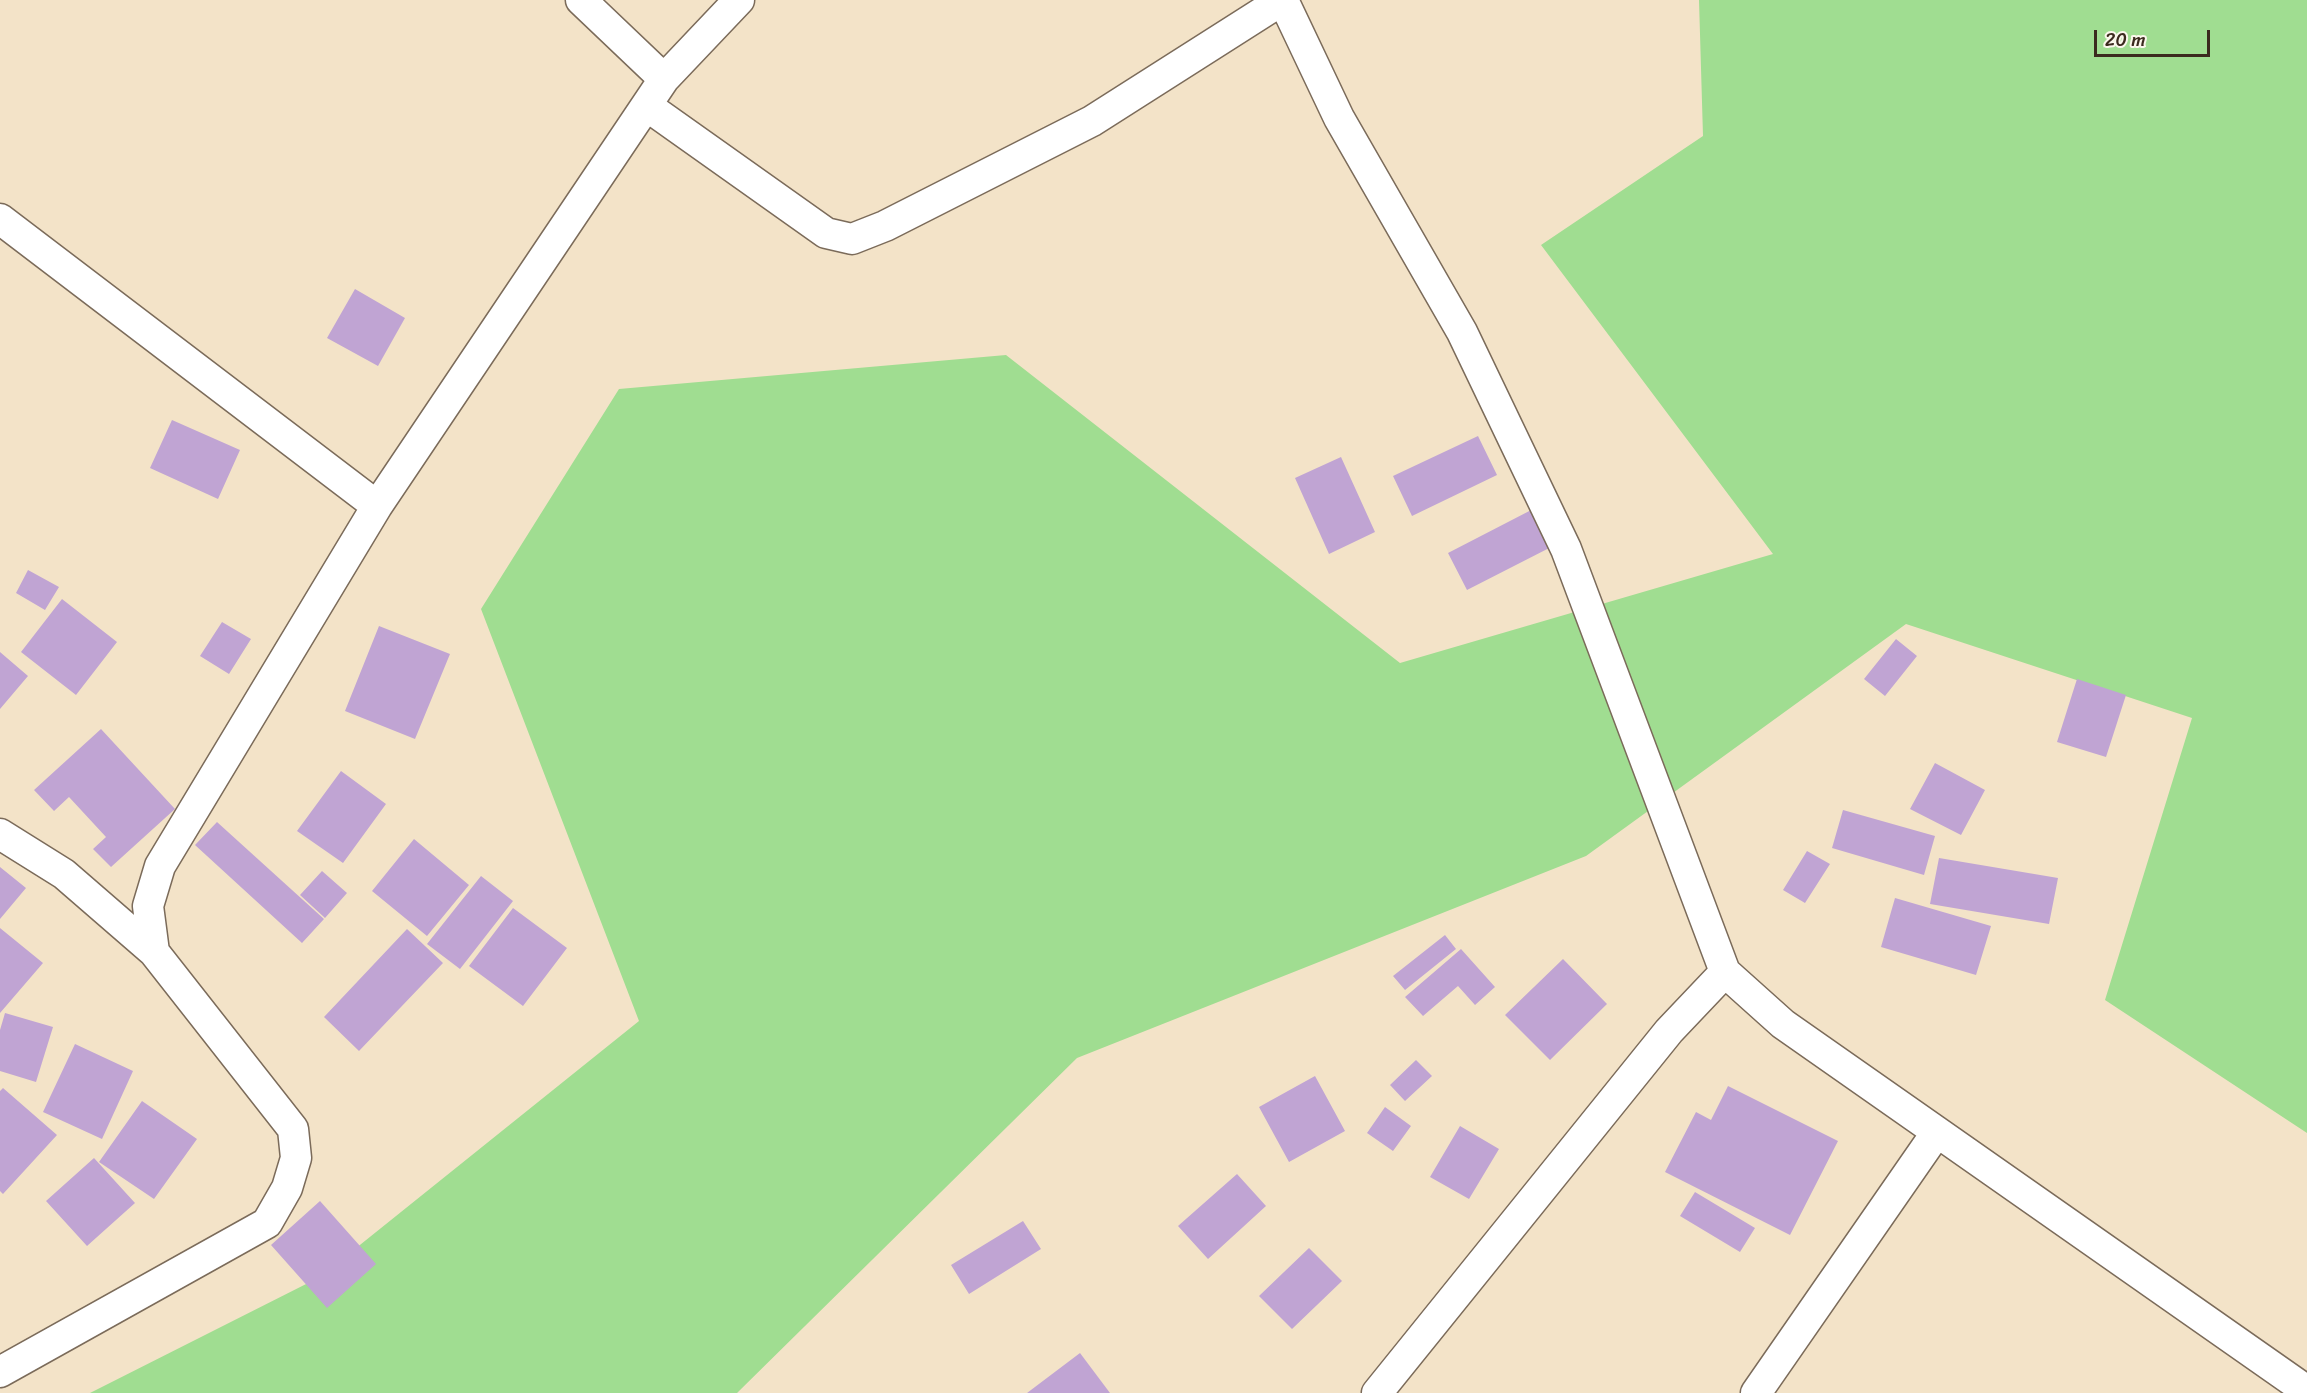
<!DOCTYPE html>
<html>
<head>
<meta charset="utf-8">
<style>
	body { margin:0 }
	#map { position:relative; width:2307px; height:1393px; overflow:hidden; background:#f3e3c8; font-family:Sriracha,sans-serif }
	canvas { display:block }
	.scale { position:absolute; left:2094px; top:30px; width:116px; height:27px; box-sizing:border-box; border:3px solid #3b2a1e; border-top:0; padding-left:8px; font-size:18px; line-height:21px; white-space:nowrap; color:#3b2a1e; -webkit-text-stroke:4px #fbf7ec; paint-order:stroke }
</style>
</head>
<body>
<div id="map">
<canvas width="2307" height="1393"></canvas>
<div class="scale">20 m</div>
</div>
<script>
const ctx = document.querySelector('canvas').getContext('2d');
ctx.lineJoin = 'round';
function paint(path, color) { ctx.fillStyle = color; ctx.fill(path, 'evenodd'); }
const shape = rows => new Path2D(rows.map(r => 'M' + r).join(''));
function stroke(path, color, width, dash) { ctx.strokeStyle = color; ctx.lineWidth = width; ctx.lineCap = dash ? 'butt' : 'round'; ctx.setLineDash(dash || []); ctx.stroke(path); }
const green = shape([
	[1699,0,2307,0,2307,1133,2105,1000,2192,718,1906,624,1586,856,1077,1058,737,1393,90,1393,320,1277,639,1021,481,609,619,389,1006,355,1400,663,1773,554,1541,245,1703,136]
]);
const building = shape([
	[355,289,405,318,378,366,327,338],
	[172,420,240,450,218,499,150,468],
	[1478,436,1497,475,1412,516,1393,476],
	[1341,457,1375,532,1329,554,1295,478],
	[1539,506,1559,543,1467,590,1448,553],
	[28,570,59,587,45,610,16,593],
	[62,599,117,642,76,695,21,652],
	[222,622,251,639,229,674,200,656],
	[379,626,450,654,415,739,345,711],
	[1896,639,1917,656,1885,696,1864,679],
	[0,652,28,676,0,709],
	[2077,679,2126,695,2106,757,2057,742],
	[101,729,175,809,111,867,93,849,106,837,69,797,54,811,34,790],
	[1935,763,1985,790,1961,835,1910,809],
	[341,771,386,804,343,863,297,831],
	[1843,810,1935,836,1924,875,1832,848],
	[217,822,324,919,302,943,195,845],
	[414,839,469,885,427,936,372,891],
	[1807,851,1830,864,1805,903,1783,890],
	[1939,858,2058,878,2049,924,1930,904],
	[0,867,26,888,0,919],
	[322,871,347,893,325,918,300,895],
	[481,876,513,901,460,969,427,944],
	[1895,898,1991,926,1976,975,1881,947],
	[513,908,567,948,523,1006,469,966],
	[0,928,43,963,0,1013],
	[407,929,443,963,359,1051,324,1017],
	[1445,935,1456,949,1405,990,1393,976],
	[1461,949,1495,987,1475,1005,1458,986,1423,1016,1405,997],
	[1563,959,1607,1004,1550,1060,1505,1015],
	[5,1013,53,1027,36,1082,0,1071,0,1030],
	[75,1044,133,1071,102,1139,43,1112],
	[1416,1060,1432,1076,1405,1101,1390,1085],
	[1315,1076,1345,1131,1289,1162,1259,1107],
	[1728,1086,1838,1141,1790,1235,1665,1172,1696,1112,1711,1120],
	[3,1088,57,1135,3,1194,0,1191,0,1091],
	[142,1101,197,1139,154,1199,99,1162],
	[1385,1107,1411,1126,1393,1151,1367,1133],
	[1460,1126,1499,1149,1469,1199,1430,1177],
	[94,1158,135,1203,87,1246,46,1201],
	[1237,1174,1266,1206,1208,1259,1178,1226],
	[1695,1192,1755,1228,1740,1252,1680,1216],
	[320,1201,376,1264,327,1308,271,1245],
	[1023,1221,1041,1249,969,1294,951,1265],
	[1309,1248,1342,1281,1292,1329,1259,1296],
	[1080,1353,1110,1393,1027,1393]
]);
const minor = shape([
	[581,0,664,79],
	[1283,0,1339,118,1462,332,1566,549,1725,972,1783,1024,2307,1391],
	[647,106,826,233,852,239,885,226,1092,121,1282,0],
	[0,219,377,506],
	[0,834,64,874,154,952,293,1129,296,1158,287,1188,267,1223,0,1372],
	[154,952,148,906,160,866,377,506,664,79,739,0],
	[1377,1393,1669,1031,1725,972],
	[1756,1393,1937,1132]
]);
paint(green, '#a0dd91');
paint(building, '#c0a4d3');
stroke(minor, '#7b6b5a', 33);
stroke(minor, '#fff', 30);
</script>
</body>
</html>
